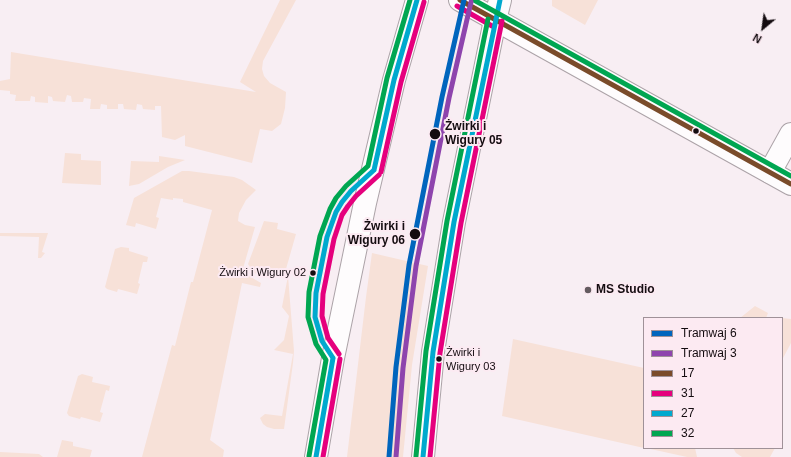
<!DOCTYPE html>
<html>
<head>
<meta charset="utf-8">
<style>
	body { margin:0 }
	#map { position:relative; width:791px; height:457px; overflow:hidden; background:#f8eef3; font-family:Arial,sans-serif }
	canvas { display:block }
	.legend { position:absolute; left:643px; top:317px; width:140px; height:132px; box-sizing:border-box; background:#fceaf2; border:1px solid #9f9198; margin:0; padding:5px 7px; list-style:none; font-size:12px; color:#140c10 }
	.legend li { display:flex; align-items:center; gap:8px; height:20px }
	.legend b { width:20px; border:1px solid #9f9198 }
	.north { position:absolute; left:743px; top:8px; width:40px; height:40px; -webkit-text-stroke:3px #fceaf2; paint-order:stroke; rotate:209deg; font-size:11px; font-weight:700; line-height:16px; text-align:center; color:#140c10 }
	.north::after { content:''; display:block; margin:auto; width:14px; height:18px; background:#140c10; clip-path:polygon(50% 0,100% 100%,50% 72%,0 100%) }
</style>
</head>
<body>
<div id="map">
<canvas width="791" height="457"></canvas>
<ul class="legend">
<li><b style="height:5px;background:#0065bd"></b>Tramwaj 6</li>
<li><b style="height:5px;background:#8e44ad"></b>Tramwaj 3</li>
<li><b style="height:5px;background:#7a4b2a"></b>17</li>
<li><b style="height:5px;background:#e5007d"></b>31</li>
<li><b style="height:5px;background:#00a9ce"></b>27</li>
<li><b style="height:5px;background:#00a651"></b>32</li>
</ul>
<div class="north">N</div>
</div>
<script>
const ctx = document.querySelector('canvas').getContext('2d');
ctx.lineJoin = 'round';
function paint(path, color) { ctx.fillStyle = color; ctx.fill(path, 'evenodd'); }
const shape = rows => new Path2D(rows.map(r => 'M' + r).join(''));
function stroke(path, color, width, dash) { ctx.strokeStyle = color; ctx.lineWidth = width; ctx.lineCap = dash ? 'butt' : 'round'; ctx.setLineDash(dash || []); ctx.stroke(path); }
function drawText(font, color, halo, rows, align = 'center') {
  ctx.font = font + ' Arial,sans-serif'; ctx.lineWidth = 4; ctx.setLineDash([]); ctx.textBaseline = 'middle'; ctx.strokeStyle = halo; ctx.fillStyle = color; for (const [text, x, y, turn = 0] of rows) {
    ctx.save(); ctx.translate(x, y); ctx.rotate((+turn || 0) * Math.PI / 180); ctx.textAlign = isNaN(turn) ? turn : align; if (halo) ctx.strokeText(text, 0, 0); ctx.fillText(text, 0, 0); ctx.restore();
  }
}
const green = shape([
	[280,0,296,0,263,61,262,69,264,76,270,83,286,92,285,108,281,124,272,131,260,129,252,163,185,146,185,135,175,140,162,137,161,106,155,106,155,110,143,109,142,105,137,104,136,110,124,109,123,104,118,104,118,109,107,109,107,105,101,104,100,109,90,109,91,99,84,98,83,102,72,102,71,96,67,95,65,102,53,101,52,97,48,96,48,103,35,102,35,97,31,96,30,101,15,101,16,95,10,94,10,91,0,90,0,81,10,79,11,52,256,92,240,82],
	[552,0,598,0,585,25,552,6],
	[65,153,81,154,81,160,101,161,101,185,62,183],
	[159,156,185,160,168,167,139,184,129,186,131,161,159,162],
	[182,171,189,171,234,177,242,180,256,190,246,200,239,213,238,221,245,225,255,227,242,272,261,283,260,287,242,283,210,440,224,450,223,457,142,457,172,345,175,346,191,282,193,282,212,210,183,202,183,199,173,198,173,200,161,198,156,217,159,218,156,229,136,223,135,227,126,225,134,198],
	[264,221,278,223,277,229,296,234,286,269,279,274,272,277,254,273,248,264],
	[0,233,48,233,42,252,45,253,41,258,38,258,39,237,0,236],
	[121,247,129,248,129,251,148,257,147,262,143,262,138,283,140,284,137,294,118,289,117,292,107,289,105,287,115,249],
	[372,253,428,266,412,365,403,457,347,457,366,297],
	[288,276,294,351,293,363,284,429,274,429,267,427,263,424,260,418,265,414,282,416,293,354,274,350,284,340,289,316,282,307],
	[755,306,768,313,766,318,740,318],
	[782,318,791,319,791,343,782,360],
	[513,339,644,368,644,448,502,416],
	[82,374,93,377,92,382,110,386,109,391,106,390,100,412,103,413,100,422,81,417,80,419,69,416,67,413,78,376],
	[62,440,73,442,73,446,92,450,90,457,57,457],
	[646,448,695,448,697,457,687,457],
	[733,448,775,448,770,457,742,457,736,453],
	[0,452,39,454,43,457,0,457]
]);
const minor = shape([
	[770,172,791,134]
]);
const tertiary = shape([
	[460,0,791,184]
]);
const secondary = shape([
	[316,457,333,358,365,203,394,80,417,0],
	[423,457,433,352,454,222,495,20,500,0]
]);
const bus1 = shape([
	[460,0,791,184]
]);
const bus2 = shape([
	[457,6,492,26],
	[381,172,401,82,424,2],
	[339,354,328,338,322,316,323,294,334,239,342,215,348,206,356,196,379,175],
	[323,457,340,359],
	[430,457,440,353,461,223,502,21]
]);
const bus3 = shape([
	[374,170,394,80,417,0],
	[333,358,322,341,315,317,316,293,327,237,336,212,342,202,351,191,374,170],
	[316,457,333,358],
	[423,457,433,352,454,222,500,0]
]);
const bus4 = shape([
	[474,0,791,176],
	[309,456,326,360,316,344,308,317,309,292,320,236,330,209,336,198,346,186,368,166,387,78,410,0],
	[416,456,426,351,447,221,488,19]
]);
const tram1 = shape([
	[389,457,396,367,409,265,442,97,464,0]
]);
const tram2 = shape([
	[396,457,403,368,416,266,449,98,471,2]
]);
const markers = [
	[696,131,3.5,"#140c10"],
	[435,134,6,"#140c10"],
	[415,234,6,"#140c10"],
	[313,273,3.5,"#140c10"],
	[588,290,4,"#645b5f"],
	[439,359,3.5,"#140c10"]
];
const busNames = [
	["Żwirki i Wigury 02",306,273],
	["Żwirki i",446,353,"left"],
	["Wigury 03",446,367,"left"]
];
const stopNames = [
	["Żwirki i",445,127],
	["Wigury 05",445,141],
	["Żwirki i",405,227,"right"],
	["Wigury 06",405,241,"right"]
];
const poiNames = [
	["MS Studio",596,290]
];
paint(green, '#f7e1d8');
stroke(minor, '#aca3a8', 24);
stroke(tertiary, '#aca3a8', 24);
stroke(secondary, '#aca3a8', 24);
stroke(minor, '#fefcfd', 22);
stroke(tertiary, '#fefcfd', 22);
stroke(secondary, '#fefcfd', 22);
stroke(bus1, '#7a4b2a', 5);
stroke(bus2, '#e5007d', 5);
stroke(bus3, '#00a9ce', 5);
stroke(bus4, '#00a651', 5);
stroke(tram1, '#0065bd', 5);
stroke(tram2, '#8e44ad', 5);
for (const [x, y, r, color] of markers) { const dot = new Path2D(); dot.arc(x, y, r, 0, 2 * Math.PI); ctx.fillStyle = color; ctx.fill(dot); stroke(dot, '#fceaf2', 1.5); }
drawText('11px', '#140c10', '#fceaf2', busNames, 'right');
drawText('bold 12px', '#140c10', '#fceaf2', stopNames, 'left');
drawText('bold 12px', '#140c10', '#fceaf2', poiNames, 'left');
</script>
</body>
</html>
